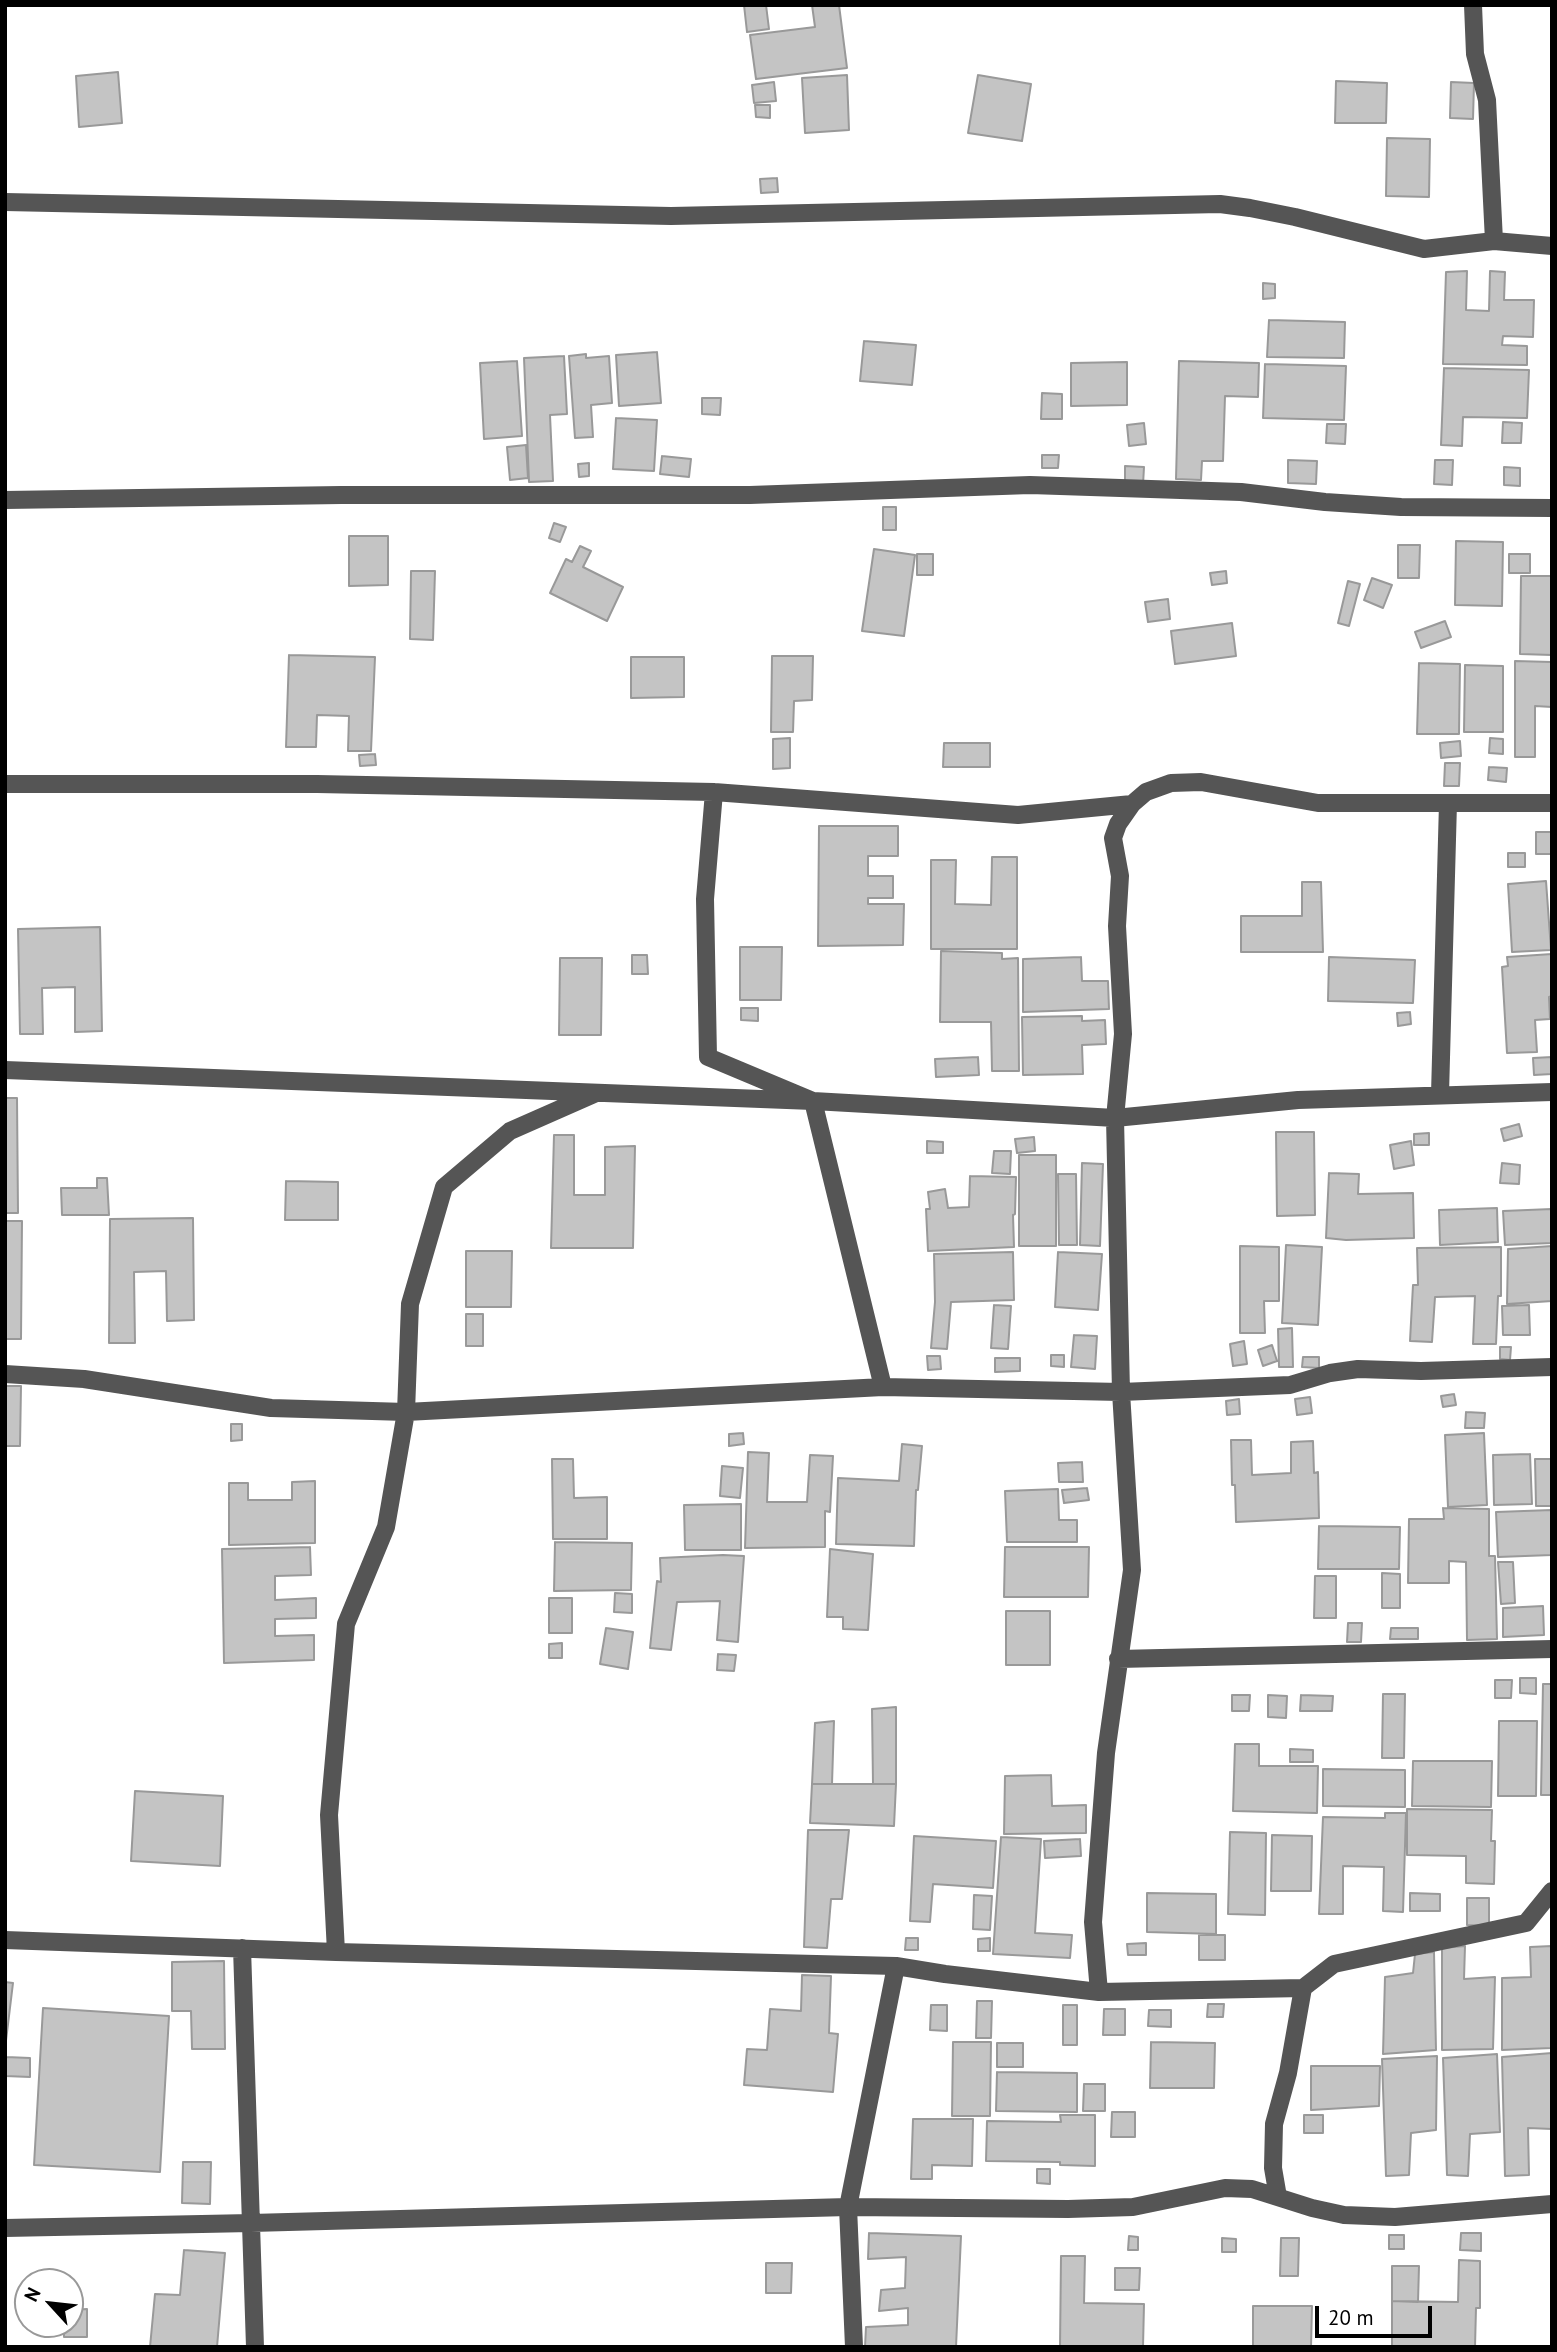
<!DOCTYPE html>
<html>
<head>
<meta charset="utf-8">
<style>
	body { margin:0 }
	#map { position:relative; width:1557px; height:2352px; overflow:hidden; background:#fff; font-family:"PT Sans",sans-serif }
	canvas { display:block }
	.frame { position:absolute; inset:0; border:7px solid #000; pointer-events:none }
	.north { position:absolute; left:14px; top:2268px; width:70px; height:70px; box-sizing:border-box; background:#fff; border:2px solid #999; border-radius:50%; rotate:297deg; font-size:19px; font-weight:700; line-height:28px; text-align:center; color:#000 }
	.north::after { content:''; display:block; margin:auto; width:24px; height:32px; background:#000; clip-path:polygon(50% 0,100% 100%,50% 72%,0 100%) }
	.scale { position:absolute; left:1315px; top:2306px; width:117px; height:32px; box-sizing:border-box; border:4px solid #000; border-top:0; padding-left:9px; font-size:21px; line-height:24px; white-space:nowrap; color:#000; -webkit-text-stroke:5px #fff; paint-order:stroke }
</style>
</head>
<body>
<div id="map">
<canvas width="1557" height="2352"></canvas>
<div class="frame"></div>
<div class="north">N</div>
<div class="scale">20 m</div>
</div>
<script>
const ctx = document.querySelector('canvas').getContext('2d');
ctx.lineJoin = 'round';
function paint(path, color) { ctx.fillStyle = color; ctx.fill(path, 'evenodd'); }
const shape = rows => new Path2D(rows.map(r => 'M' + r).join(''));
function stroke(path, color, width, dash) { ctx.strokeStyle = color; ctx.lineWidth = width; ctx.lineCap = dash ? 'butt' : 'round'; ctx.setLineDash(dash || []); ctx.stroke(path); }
const building = shape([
	[744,5,766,5,769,29,747,32,744,5],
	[812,5,839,5,847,68,756,79,750,35,815,27,812,5],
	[118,72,122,123,79,127,76,76,118,72],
	[847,75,849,130,805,133,802,78,847,75],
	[978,75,1031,84,1022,141,968,133,978,75],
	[1336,81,1387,83,1386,123,1335,123,1336,81],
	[774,82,776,101,754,103,752,85,774,82],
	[1451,82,1474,83,1473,119,1450,118,1451,82],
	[755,105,770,105,770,118,756,117,755,105],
	[1387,138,1430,139,1429,197,1386,196,1387,138],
	[777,178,778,192,761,193,760,179,777,178],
	[1467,271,1466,310,1489,311,1490,271,1505,272,1504,300,1534,300,1533,337,1503,336,1502,345,1527,346,1527,365,1443,364,1446,272,1467,271],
	[1263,283,1275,284,1275,298,1263,299,1263,283],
	[1269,320,1345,322,1344,358,1267,357,1269,320],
	[864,341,916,345,912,385,860,381,864,341],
	[657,352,661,403,619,406,616,355,657,352],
	[586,354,586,358,609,356,612,403,591,405,593,437,575,438,569,356,586,354],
	[564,356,567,414,550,415,553,481,529,482,524,358,564,356],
	[517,361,522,436,484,439,480,363,517,361],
	[1179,361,1259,363,1258,397,1225,396,1223,461,1202,461,1201,480,1176,479,1179,361],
	[1127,362,1127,405,1071,406,1071,363,1127,362],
	[1265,364,1346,366,1344,420,1263,418,1265,364],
	[1444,368,1529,370,1527,418,1463,417,1462,446,1441,445,1444,368],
	[1042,393,1062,394,1062,419,1041,419,1042,393],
	[702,398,721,398,720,415,702,414,702,398],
	[616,418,657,420,654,471,613,469,616,418],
	[1503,422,1522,423,1521,443,1502,443,1503,422],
	[1144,423,1146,444,1129,446,1127,425,1144,423],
	[1327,424,1346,424,1345,444,1326,443,1327,424],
	[526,445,528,478,510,480,507,447,526,445],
	[1042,455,1059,455,1058,468,1042,468,1042,455],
	[662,456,691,459,689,477,660,474,662,456],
	[1288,460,1317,461,1316,484,1288,483,1288,460],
	[1435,460,1453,460,1452,485,1434,484,1435,460],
	[589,463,589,476,579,477,578,464,589,463],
	[1125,466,1144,467,1143,485,1125,485,1125,466],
	[1504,467,1520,468,1520,486,1504,485,1504,467],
	[883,507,896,507,896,530,883,530,883,507],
	[554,523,566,527,560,542,549,538,554,523],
	[349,536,388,536,388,585,349,586,349,536],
	[1456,541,1503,542,1502,606,1455,605,1456,541],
	[1398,545,1420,545,1419,578,1398,578,1398,545],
	[580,546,591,551,583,567,623,587,607,621,550,593,566,559,572,562,580,546],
	[874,549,915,555,904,636,862,631,874,549],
	[917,554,933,554,933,575,917,575,917,554],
	[1509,554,1530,554,1530,573,1509,573,1509,554],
	[411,571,435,571,433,640,410,639,411,571],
	[1226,571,1227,583,1212,585,1210,573,1226,571],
	[1521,576,1552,576,1552,655,1520,654,1521,576],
	[1372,578,1392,585,1383,608,1364,600,1372,578],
	[1348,581,1360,584,1349,626,1338,623,1348,581],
	[1168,599,1170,619,1148,622,1145,602,1168,599],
	[1445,621,1451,637,1421,648,1415,632,1445,621],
	[1232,623,1236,656,1175,664,1171,631,1232,623],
	[289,655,375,657,371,751,348,751,349,716,317,715,316,747,286,747,289,655],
	[772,656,813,656,812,700,794,701,793,732,771,732,772,656],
	[631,657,684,657,684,697,631,698,631,657],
	[1515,661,1552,662,1552,707,1535,706,1535,757,1515,757,1515,661],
	[1419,663,1460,664,1459,734,1417,734,1419,663],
	[1465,665,1503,666,1503,732,1464,732,1465,665],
	[790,738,790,768,773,769,773,739,790,738],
	[1490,738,1503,739,1503,754,1489,753,1490,738],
	[1460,741,1461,756,1441,758,1440,743,1460,741],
	[944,743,990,743,990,767,943,767,944,743],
	[375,754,376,765,360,766,359,755,375,754],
	[1445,763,1460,763,1459,786,1444,786,1445,763],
	[1489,767,1507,768,1506,782,1488,780,1489,767],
	[819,826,898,826,898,856,868,856,868,876,893,876,893,898,868,898,868,904,904,904,903,945,818,946,819,826],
	[1536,832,1552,832,1552,854,1536,854,1536,832],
	[1508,853,1525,853,1525,867,1508,867,1508,853],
	[992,857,1017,857,1017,949,931,949,931,860,956,860,955,904,991,905,992,857],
	[1546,881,1551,950,1512,952,1508,884,1546,881],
	[1302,882,1321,882,1323,952,1241,952,1241,916,1302,916,1302,882],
	[100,927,102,1031,75,1032,75,987,42,988,43,1034,20,1034,18,929,100,927],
	[740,947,782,947,781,1000,740,1000,740,947],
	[941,951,1002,953,1002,959,1018,958,1019,1071,992,1071,991,1022,940,1022,941,951],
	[1552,954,1552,996,1549,997,1550,1019,1535,1020,1537,1052,1507,1053,1502,967,1508,966,1507,957,1552,954],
	[632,955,647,955,648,974,632,974,632,955],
	[1081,957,1082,981,1108,981,1109,1009,1023,1012,1023,959,1081,957],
	[1329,957,1415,960,1413,1003,1328,1001,1329,957],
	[560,958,602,958,601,1035,559,1035,560,958],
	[741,1008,758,1008,758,1021,741,1020,741,1008],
	[1410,1012,1411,1024,1398,1026,1397,1013,1410,1012],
	[1082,1016,1082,1021,1105,1020,1106,1044,1082,1045,1083,1074,1023,1075,1022,1017,1082,1016],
	[978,1057,979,1075,936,1077,935,1059,978,1057],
	[1552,1057,1552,1074,1534,1075,1533,1058,1552,1057],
	[5,1098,17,1098,18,1213,5,1213,5,1098],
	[1519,1124,1522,1136,1504,1141,1501,1129,1519,1124],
	[1276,1132,1314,1132,1315,1215,1277,1216,1276,1132],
	[1429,1133,1429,1145,1414,1145,1414,1134,1429,1133],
	[554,1135,574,1135,574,1195,605,1195,605,1147,635,1146,633,1248,551,1248,554,1135],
	[1034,1137,1035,1151,1017,1153,1015,1139,1034,1137],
	[927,1141,943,1142,943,1153,927,1153,927,1141],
	[1411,1141,1414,1165,1394,1169,1390,1145,1411,1141],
	[994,1151,1011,1151,1010,1174,992,1173,994,1151],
	[1019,1155,1056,1155,1056,1246,1019,1246,1019,1155],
	[1082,1163,1103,1164,1100,1246,1080,1245,1082,1163],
	[1502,1163,1520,1165,1519,1184,1500,1183,1502,1163],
	[1329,1173,1359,1174,1358,1194,1413,1193,1414,1238,1346,1240,1326,1238,1329,1173],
	[1058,1174,1076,1174,1077,1245,1059,1245,1058,1174],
	[970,1176,1016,1177,1015,1214,1013,1215,1014,1247,928,1251,926,1209,930,1209,928,1192,945,1189,948,1208,969,1207,970,1176],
	[97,1178,107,1178,109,1215,62,1215,61,1188,97,1188,97,1178],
	[286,1181,338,1182,338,1220,285,1220,286,1181],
	[1497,1208,1498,1242,1440,1245,1439,1210,1497,1208],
	[1552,1209,1552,1243,1505,1245,1503,1211,1552,1209],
	[193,1218,194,1320,167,1321,166,1271,134,1272,135,1343,109,1343,110,1219,193,1218],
	[5,1221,22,1221,21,1339,5,1339,5,1221],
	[1286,1245,1322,1247,1318,1325,1282,1323,1286,1245],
	[1240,1246,1279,1247,1279,1301,1264,1301,1265,1333,1240,1333,1240,1246],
	[1552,1246,1552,1301,1507,1304,1508,1249,1552,1246],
	[1501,1247,1501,1296,1498,1296,1496,1344,1473,1344,1475,1296,1435,1297,1432,1342,1410,1341,1413,1285,1418,1285,1417,1248,1501,1247],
	[466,1251,512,1251,511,1307,466,1307,466,1251],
	[1013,1252,1014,1300,951,1302,947,1349,931,1348,935,1302,934,1254,1013,1252],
	[1058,1252,1102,1254,1098,1310,1055,1307,1058,1252],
	[994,1305,1011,1306,1008,1349,991,1348,994,1305],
	[1529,1305,1530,1335,1503,1335,1502,1306,1529,1305],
	[466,1314,483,1314,483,1346,466,1346,466,1314],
	[1292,1328,1293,1367,1279,1367,1278,1329,1292,1328],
	[1074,1335,1097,1336,1095,1369,1071,1367,1074,1335],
	[1244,1341,1247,1364,1233,1366,1230,1344,1244,1341],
	[1272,1345,1277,1361,1263,1366,1258,1350,1272,1345],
	[1500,1347,1511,1347,1510,1360,1500,1359,1500,1347],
	[1051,1355,1064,1355,1064,1367,1051,1366,1051,1355],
	[927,1356,940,1356,941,1369,928,1370,927,1356],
	[1303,1357,1319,1357,1319,1368,1302,1367,1303,1357],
	[995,1358,1020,1358,1020,1371,995,1372,995,1358],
	[5,1386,21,1386,20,1446,5,1446,5,1386],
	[1454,1394,1456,1405,1443,1407,1441,1396,1454,1394],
	[1310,1397,1312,1413,1297,1415,1295,1399,1310,1397],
	[1239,1399,1240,1414,1227,1415,1226,1401,1239,1399],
	[1466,1412,1485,1413,1484,1428,1465,1428,1466,1412],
	[231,1424,242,1424,242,1440,231,1441,231,1424],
	[743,1433,744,1444,729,1446,729,1434,743,1433],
	[1484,1433,1487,1505,1448,1507,1445,1435,1484,1433],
	[1231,1440,1251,1440,1252,1475,1291,1473,1291,1442,1313,1441,1314,1473,1318,1472,1319,1518,1236,1522,1235,1485,1232,1485,1231,1440],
	[902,1444,922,1446,918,1490,916,1490,914,1546,836,1544,838,1478,899,1481,902,1444],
	[748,1452,769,1453,767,1502,807,1502,810,1455,833,1456,830,1512,825,1511,825,1547,745,1548,748,1452],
	[1530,1454,1532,1504,1494,1505,1493,1455,1530,1454],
	[552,1459,573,1459,574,1498,607,1497,607,1539,553,1539,552,1459],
	[1535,1459,1552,1459,1552,1506,1536,1506,1535,1459],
	[1082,1462,1083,1482,1059,1482,1058,1463,1082,1462],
	[722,1466,743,1468,740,1498,720,1496,722,1466],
	[315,1481,315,1543,229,1545,229,1483,248,1483,248,1500,292,1500,292,1482,315,1481],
	[1087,1488,1089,1500,1064,1503,1062,1490,1087,1488],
	[1058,1489,1059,1520,1077,1520,1077,1542,1007,1542,1005,1491,1058,1489],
	[741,1504,741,1550,685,1550,684,1505,741,1504],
	[1443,1508,1489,1509,1489,1556,1495,1556,1497,1639,1467,1640,1466,1562,1449,1561,1449,1583,1408,1583,1409,1519,1444,1519,1443,1508],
	[1552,1510,1552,1555,1498,1557,1496,1512,1552,1510],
	[1319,1526,1400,1527,1399,1569,1318,1569,1319,1526],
	[555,1542,632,1543,631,1590,554,1591,555,1542],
	[310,1547,311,1575,275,1576,275,1600,316,1598,316,1618,275,1619,275,1636,314,1635,314,1660,224,1663,222,1549,310,1547],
	[1005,1547,1089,1547,1088,1597,1004,1597,1005,1547],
	[830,1549,873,1554,868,1630,843,1629,843,1617,827,1617,830,1549],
	[723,1555,744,1556,738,1642,717,1640,720,1601,677,1602,671,1650,650,1648,657,1581,661,1582,660,1558,723,1555],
	[1498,1562,1513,1562,1515,1603,1501,1604,1498,1562],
	[1382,1573,1400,1574,1400,1608,1382,1608,1382,1573],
	[1315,1576,1336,1576,1336,1618,1314,1618,1315,1576],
	[615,1593,632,1594,632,1613,614,1612,615,1593],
	[549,1598,572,1598,572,1633,549,1633,549,1598],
	[1543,1606,1544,1635,1503,1637,1503,1608,1543,1606],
	[1006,1611,1050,1611,1050,1665,1006,1665,1006,1611],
	[1348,1623,1362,1623,1361,1642,1347,1642,1348,1623],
	[606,1628,633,1632,628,1669,600,1664,606,1628],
	[1391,1628,1418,1628,1418,1639,1390,1639,1391,1628],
	[562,1643,562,1658,549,1658,549,1644,562,1643],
	[718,1654,736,1655,734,1671,717,1670,718,1654],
	[1520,1678,1536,1678,1536,1694,1520,1693,1520,1678],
	[1495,1680,1512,1680,1511,1698,1495,1698,1495,1680],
	[1543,1684,1552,1684,1552,1795,1541,1795,1543,1684],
	[1383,1694,1405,1694,1404,1758,1382,1758,1383,1694],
	[1232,1695,1250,1695,1249,1711,1232,1711,1232,1695],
	[1268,1695,1287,1696,1286,1718,1268,1717,1268,1695],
	[1301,1695,1333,1696,1332,1711,1300,1711,1301,1695],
	[896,1707,896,1784,873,1784,872,1709,896,1707],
	[834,1721,832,1784,812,1784,815,1723,834,1721],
	[1499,1721,1537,1721,1536,1796,1498,1796,1499,1721],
	[1235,1744,1259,1744,1259,1766,1318,1766,1317,1813,1233,1811,1235,1744],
	[1290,1749,1313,1750,1313,1762,1290,1762,1290,1749],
	[1413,1761,1492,1761,1491,1807,1412,1806,1413,1761],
	[1323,1769,1405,1770,1405,1807,1323,1806,1323,1769],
	[1051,1775,1052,1806,1086,1805,1086,1833,1004,1834,1005,1776,1051,1775],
	[812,1784,896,1784,894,1826,810,1823,812,1784],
	[135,1791,223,1796,220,1866,131,1861,135,1791],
	[1407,1809,1492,1810,1491,1841,1495,1841,1494,1884,1466,1883,1466,1856,1407,1855,1407,1809],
	[1385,1813,1406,1813,1403,1912,1383,1911,1384,1867,1343,1866,1343,1914,1319,1914,1323,1817,1385,1818,1385,1813],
	[808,1830,849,1830,842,1899,831,1899,827,1948,804,1947,808,1830],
	[1230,1832,1266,1833,1265,1915,1228,1914,1230,1832],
	[1272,1835,1312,1836,1311,1891,1271,1891,1272,1835],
	[914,1836,996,1841,993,1888,933,1884,930,1922,910,1921,914,1836],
	[1001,1837,1041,1839,1035,1933,1072,1935,1070,1958,993,1954,1001,1837],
	[1080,1839,1081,1856,1045,1858,1044,1841,1080,1839],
	[1147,1893,1216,1894,1216,1934,1147,1932,1147,1893],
	[1410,1893,1440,1894,1440,1911,1410,1911,1410,1893],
	[974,1895,992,1896,990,1930,973,1929,974,1895],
	[1467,1898,1489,1898,1489,1926,1467,1925,1467,1898],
	[1199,1935,1225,1935,1225,1960,1199,1960,1199,1935],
	[906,1938,918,1938,918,1950,905,1950,906,1938],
	[990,1938,990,1951,978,1951,978,1939,990,1938],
	[1146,1943,1146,1955,1128,1955,1127,1944,1146,1943],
	[1465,1946,1464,1979,1495,1977,1493,2049,1442,2050,1442,1948,1465,1946],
	[1552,1946,1552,2048,1502,2050,1502,1978,1531,1977,1530,1947,1552,1946],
	[1434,1952,1436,2050,1383,2054,1385,1977,1413,1973,1415,1954,1434,1952],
	[224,1961,225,2049,192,2049,191,2011,172,2011,172,1962,224,1961],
	[802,1975,831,1976,829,2033,838,2034,833,2092,744,2085,747,2049,767,2050,770,2009,801,2011,802,1975],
	[5,1982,13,1983,5,2049,5,1982],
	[977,2001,992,2001,991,2038,976,2038,977,2001],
	[1208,2004,1224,2004,1223,2017,1207,2017,1208,2004],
	[931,2005,947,2005,947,2031,930,2030,931,2005],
	[1063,2005,1077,2005,1077,2045,1063,2045,1063,2005],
	[43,2008,169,2016,160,2172,34,2165,43,2008],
	[1104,2009,1125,2009,1125,2035,1103,2035,1104,2009],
	[1149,2010,1171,2010,1171,2027,1148,2026,1149,2010],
	[953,2042,991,2042,990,2116,952,2116,953,2042],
	[1151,2042,1215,2043,1214,2088,1150,2088,1151,2042],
	[997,2043,1023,2043,1023,2067,997,2067,997,2043],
	[1552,2053,1552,2129,1528,2128,1529,2175,1505,2176,1502,2057,1552,2053],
	[1497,2054,1500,2132,1470,2134,1468,2176,1447,2175,1443,2058,1497,2054],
	[1437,2056,1436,2130,1411,2133,1409,2175,1386,2176,1382,2059,1437,2056],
	[6,2057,30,2058,30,2077,5,2076,6,2057],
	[1311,2066,1380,2066,1379,2106,1311,2110,1311,2066],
	[997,2072,1077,2073,1077,2112,996,2111,997,2072],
	[1084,2084,1105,2084,1105,2111,1083,2111,1084,2084],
	[1112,2112,1135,2112,1135,2137,1111,2137,1112,2112],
	[1060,2115,1095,2115,1095,2166,1060,2165,1060,2162,986,2161,987,2121,1061,2122,1060,2115],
	[1304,2115,1323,2115,1323,2133,1304,2133,1304,2115],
	[913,2119,973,2119,972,2166,932,2165,932,2179,911,2179,913,2119],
	[183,2162,211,2162,210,2204,182,2203,183,2162],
	[1037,2169,1050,2169,1050,2184,1037,2183,1037,2169],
	[869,2233,961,2236,956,2347,865,2347,866,2327,908,2325,908,2308,879,2311,881,2290,905,2288,906,2257,868,2259,869,2233],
	[1461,2233,1481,2233,1481,2251,1460,2250,1461,2233],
	[1389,2235,1404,2235,1404,2249,1389,2249,1389,2235],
	[1129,2236,1138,2237,1138,2250,1128,2250,1129,2236],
	[1222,2238,1236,2239,1236,2252,1222,2252,1222,2238],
	[1281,2238,1299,2238,1298,2276,1280,2276,1281,2238],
	[184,2250,225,2253,217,2347,150,2347,155,2294,180,2295,184,2250],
	[1061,2256,1085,2256,1084,2303,1144,2304,1143,2347,1060,2347,1061,2256],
	[1459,2260,1480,2261,1480,2308,1476,2308,1475,2347,1392,2347,1392,2301,1458,2302,1459,2260],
	[766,2263,792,2263,791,2293,766,2293,766,2263],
	[1392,2266,1419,2266,1418,2302,1392,2301,1392,2266],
	[1115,2268,1140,2268,1139,2290,1115,2290,1115,2268],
	[1253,2306,1312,2306,1311,2347,1253,2347,1253,2306],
	[87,2309,87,2337,64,2337,64,2324,70,2324,70,2310,87,2309]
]);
const minor = shape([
	[1473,5,1475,54,1487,100,1494,241],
	[5,202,671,216,1220,204,1250,208,1295,217,1424,249,1494,241,1552,246],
	[5,500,341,495,750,495,1030,485,1241,492,1325,502,1401,507,1552,508],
	[5,784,317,784,714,792,1018,815,1132,804],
	[714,792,705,899,708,1057,813,1101,883,1387],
	[5,1070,813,1101,1115,1118,1298,1100,1552,1092],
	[1440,1094,1448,803],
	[5,1374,84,1379,271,1408,406,1412,883,1387,1121,1392,1290,1385,1330,1373,1358,1369,1421,1371,1552,1367],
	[1118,1659,1552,1649],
	[5,1940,336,1952,896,1966,945,1974,1099,1992,1093,1922,1106,1753,1132,1570,1121,1392,1115,1118,1123,1034,1117,926,1120,876,1113,838,1118,824,1132,804,1146,792,1171,783,1201,782,1318,803,1552,803],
	[242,1948,255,2347],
	[336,1952,329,1815,346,1624,386,1527,406,1412,410,1304,444,1187,510,1131,594,1094],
	[1099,1992,1303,1988],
	[1278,2197,1273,2168,1274,2124,1288,2073,1303,1988,1334,1964,1526,1923,1552,1891],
	[5,2228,251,2223,848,2207,1068,2209,1133,2207,1225,2188,1252,2189,1312,2208,1344,2215,1395,2217,1552,2204],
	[854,2347,848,2207,896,1966]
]);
paint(building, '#c4c4c4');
stroke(building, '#999', 2);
stroke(minor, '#555', 18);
</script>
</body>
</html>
